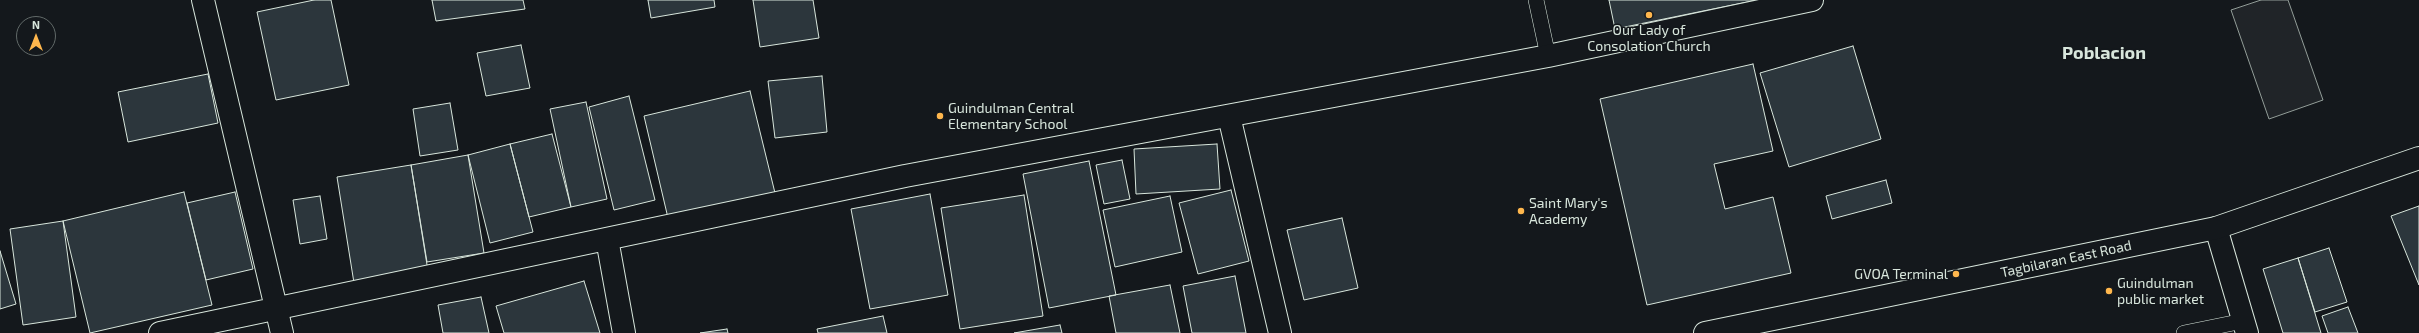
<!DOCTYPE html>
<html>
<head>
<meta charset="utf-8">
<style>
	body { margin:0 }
	#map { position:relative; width:2419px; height:333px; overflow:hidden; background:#14181c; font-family:"Exo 2",sans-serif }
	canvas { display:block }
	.north { position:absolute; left:16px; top:16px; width:40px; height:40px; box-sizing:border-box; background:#14181c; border:1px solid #626a69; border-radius:50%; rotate:0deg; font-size:11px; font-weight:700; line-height:16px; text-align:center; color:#d8e6dc }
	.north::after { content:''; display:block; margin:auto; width:14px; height:18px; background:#ffb74d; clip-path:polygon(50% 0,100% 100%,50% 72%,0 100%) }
</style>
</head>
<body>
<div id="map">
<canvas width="2419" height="333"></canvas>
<div class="north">N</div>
</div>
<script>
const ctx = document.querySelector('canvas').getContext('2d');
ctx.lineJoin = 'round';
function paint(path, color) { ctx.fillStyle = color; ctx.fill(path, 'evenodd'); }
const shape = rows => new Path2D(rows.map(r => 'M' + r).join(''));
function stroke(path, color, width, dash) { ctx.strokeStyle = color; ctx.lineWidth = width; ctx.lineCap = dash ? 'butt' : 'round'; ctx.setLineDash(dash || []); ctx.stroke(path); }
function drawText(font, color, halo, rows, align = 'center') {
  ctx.font = font + ' "Exo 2",sans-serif'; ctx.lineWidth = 3; ctx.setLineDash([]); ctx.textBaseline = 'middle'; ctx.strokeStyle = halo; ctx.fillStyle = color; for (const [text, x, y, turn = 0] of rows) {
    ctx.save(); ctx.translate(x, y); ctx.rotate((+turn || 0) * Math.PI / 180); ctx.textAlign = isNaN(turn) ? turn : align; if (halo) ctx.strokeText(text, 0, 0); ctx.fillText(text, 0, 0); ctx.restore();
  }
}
const green = shape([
	[2261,0,2288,0,2323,100,2269,119,2231,10,2261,0]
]);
const building = shape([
	[314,0,331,0,349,85,276,100,257,12,314,0],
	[432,0,523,0,525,9,436,21,432,0],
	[648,0,714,0,715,7,651,18,648,0],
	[753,0,813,0,819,38,760,47,753,0],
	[1609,0,1757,0,1615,29,1609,0],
	[521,45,530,88,486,96,477,53,521,45],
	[1853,46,1881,139,1789,167,1760,73,1853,46],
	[1753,64,1773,151,1714,164,1725,209,1773,197,1791,273,1647,305,1600,99,1753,64],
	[208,74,218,123,128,142,118,92,208,74],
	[822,76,827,132,775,138,768,81,822,76],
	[750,91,775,193,668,218,644,116,750,91],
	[629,96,655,200,614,210,589,107,629,96],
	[586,102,607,199,571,207,550,109,586,102],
	[450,103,458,150,420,156,413,109,450,103],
	[552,134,571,207,529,217,510,144,552,134],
	[510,144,533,232,490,243,468,155,510,144],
	[1217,144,1220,189,1136,194,1134,149,1217,144],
	[468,155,484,253,427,262,411,165,468,155],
	[1122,160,1130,199,1104,204,1096,165,1122,160],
	[1089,161,1116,295,1049,308,1023,174,1089,161],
	[411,165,428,271,354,283,337,177,411,165],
	[1886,180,1892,203,1832,219,1826,196,1886,180],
	[1231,190,1249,261,1198,274,1179,203,1231,190],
	[184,192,212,305,90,333,63,221,184,192],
	[235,192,253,269,206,280,187,203,235,192],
	[930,194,948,295,870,309,851,209,930,194],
	[1024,195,1043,316,960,329,941,208,1024,195],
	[320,196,327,239,300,244,293,200,320,196],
	[1170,196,1182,252,1115,267,1103,210,1170,196],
	[2419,206,2419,285,2391,216,2419,206],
	[1342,218,1358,288,1304,300,1287,230,1342,218],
	[63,221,76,317,23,325,10,229,63,221],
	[2329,248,2347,302,2315,312,2298,258,2329,248],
	[0,251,16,304,0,309,0,251],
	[2298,258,2321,333,2283,333,2263,269,2298,258],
	[1235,276,1246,333,1192,333,1183,286,1235,276],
	[584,281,600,333,504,333,496,306,584,281],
	[1170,285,1180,333,1116,333,1109,296,1170,285],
	[481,297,489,333,443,333,438,305,481,297],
	[2348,307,2358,333,2328,333,2322,316,2348,307],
	[883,316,887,333,818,333,817,329,883,316],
	[1060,325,1062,333,1014,333,1060,325],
	[727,329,728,333,700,333,727,329]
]);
const lane = shape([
	[1536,0,1548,56],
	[2184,333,2243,321]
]);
const street = shape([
	[203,0,282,333],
	[1229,116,1280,333],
	[607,239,624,333],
	[160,333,905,176,1548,56,1812,0]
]);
const secondary = shape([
	[2216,228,2247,333]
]);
const primary = shape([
	[1705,333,2216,228,2419,158]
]);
const markers = [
	[1649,15,4,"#ffb74d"],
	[940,116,4,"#ffb74d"],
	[1521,211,4,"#ffb74d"],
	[1956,274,4,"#ffb74d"],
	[2109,291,4,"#ffb74d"]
];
const poiNames = [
	["Our Lady of",1649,30,"center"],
	["Consolation Church",1649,46,"center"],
	["Guindulman Central",948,108],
	["Elementary School",948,124],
	["Saint Mary's",1529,203],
	["Academy",1529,219],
	["GVOA Terminal",1948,274,"right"],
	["Guindulman",2117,283],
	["public market",2117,299]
];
const streetNames = [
	["Tagbilaran East Road",2066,259,-12]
];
const districtNames = [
	["Poblacion",2104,53]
];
paint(green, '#202428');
stroke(green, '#939e99', 1);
paint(building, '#2c363c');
stroke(building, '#d8e6dc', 1);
stroke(lane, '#d8e6dc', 16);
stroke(street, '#d8e6dc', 24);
stroke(secondary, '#d8e6dc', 24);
stroke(primary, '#d8e6dc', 24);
stroke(lane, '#14181c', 15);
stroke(street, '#14181c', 22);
stroke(secondary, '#14181c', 22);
stroke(primary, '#14181c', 22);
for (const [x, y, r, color] of markers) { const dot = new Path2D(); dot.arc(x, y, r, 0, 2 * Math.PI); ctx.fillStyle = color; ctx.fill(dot); stroke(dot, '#14181c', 1.5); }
drawText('14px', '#d8e6dc', '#14181c', poiNames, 'left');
drawText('14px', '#d8e6dc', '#14181c', streetNames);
drawText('bold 18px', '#d8e6dc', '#14181c', districtNames);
</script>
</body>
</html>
